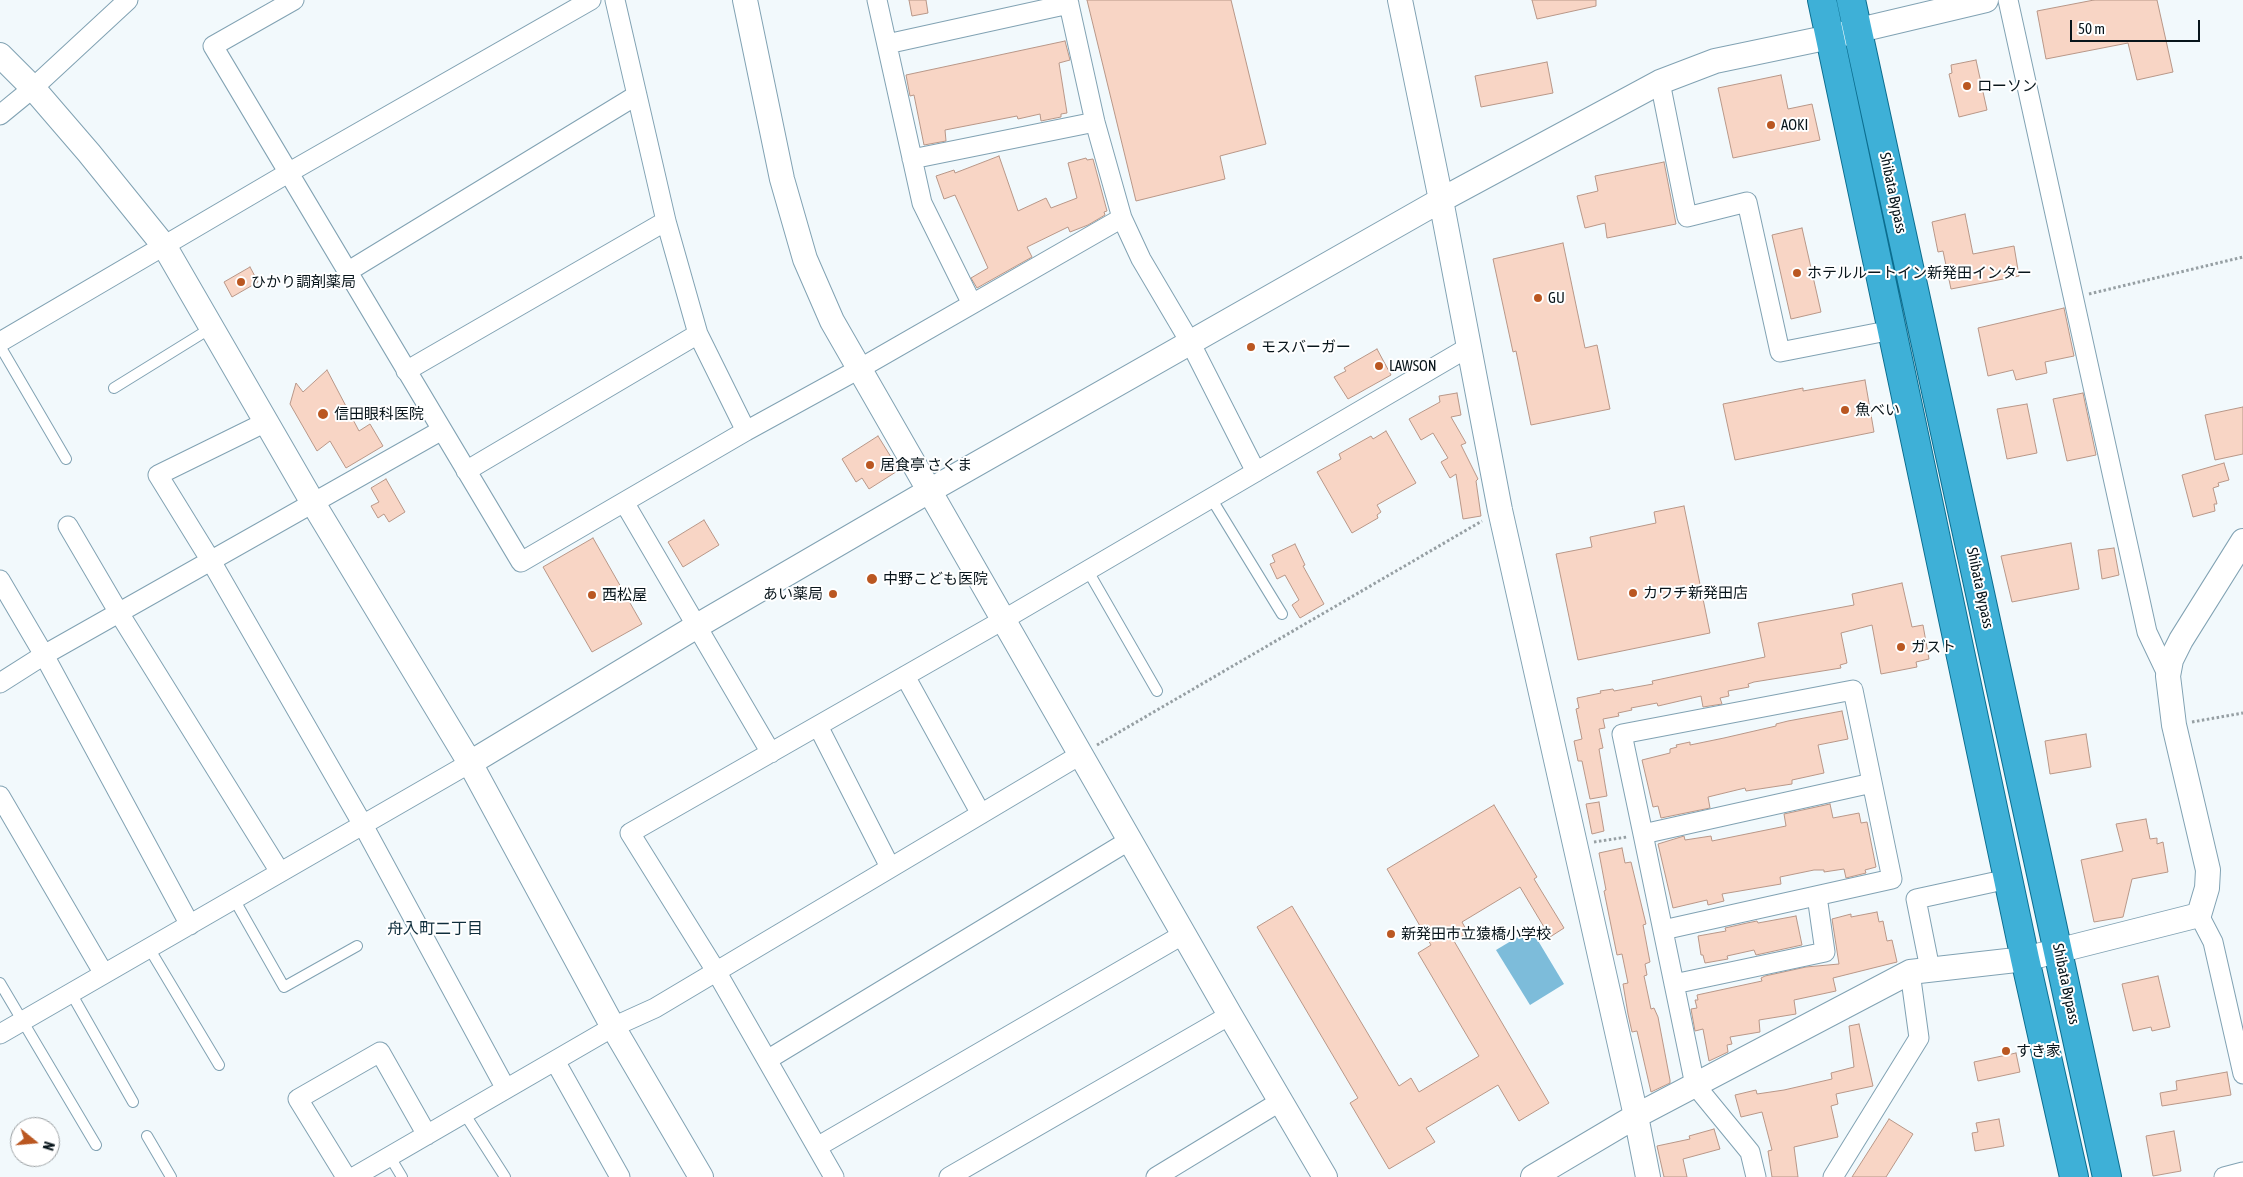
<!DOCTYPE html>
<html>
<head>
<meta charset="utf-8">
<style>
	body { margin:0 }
	#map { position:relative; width:2243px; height:1177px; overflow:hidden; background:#f2f9fc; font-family:"Asap Condensed",sans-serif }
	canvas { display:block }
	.north { position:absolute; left:10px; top:1117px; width:50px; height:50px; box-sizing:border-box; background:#fff; border:1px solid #9ca1a4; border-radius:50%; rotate:107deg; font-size:14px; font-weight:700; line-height:20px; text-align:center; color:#08151b }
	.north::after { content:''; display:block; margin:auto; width:18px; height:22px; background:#ba5721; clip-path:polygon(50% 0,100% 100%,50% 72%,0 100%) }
	.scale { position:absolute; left:2070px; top:20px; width:130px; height:22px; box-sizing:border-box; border:2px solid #08151b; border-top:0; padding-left:6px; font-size:15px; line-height:18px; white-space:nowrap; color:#08151b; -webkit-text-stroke:4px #fff; paint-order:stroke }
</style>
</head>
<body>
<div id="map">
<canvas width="2243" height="1177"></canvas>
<div class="north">N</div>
<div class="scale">50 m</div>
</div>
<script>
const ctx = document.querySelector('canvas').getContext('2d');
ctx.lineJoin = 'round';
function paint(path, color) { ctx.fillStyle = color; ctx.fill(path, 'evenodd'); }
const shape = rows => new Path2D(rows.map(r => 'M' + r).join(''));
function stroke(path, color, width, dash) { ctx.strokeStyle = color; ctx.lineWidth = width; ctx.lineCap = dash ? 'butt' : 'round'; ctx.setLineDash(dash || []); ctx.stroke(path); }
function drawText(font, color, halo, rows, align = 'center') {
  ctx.font = font + ' "Asap Condensed","Noto Sans JP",sans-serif'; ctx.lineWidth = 4; ctx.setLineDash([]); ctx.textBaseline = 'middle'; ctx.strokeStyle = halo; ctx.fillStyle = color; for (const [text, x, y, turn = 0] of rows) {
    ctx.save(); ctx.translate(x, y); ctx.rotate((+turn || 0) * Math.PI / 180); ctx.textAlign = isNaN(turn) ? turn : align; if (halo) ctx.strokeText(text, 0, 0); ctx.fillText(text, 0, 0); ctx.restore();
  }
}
const water = shape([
	[1531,929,1564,984,1530,1005,1496,950]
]);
const building = shape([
	[909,0,926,0,928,13,912,16,909,0],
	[1087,0,1231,0,1266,144,1220,156,1225,179,1136,201,1087,0],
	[1532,0,1596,0,1596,6,1537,19,1532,0],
	[2094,0,2157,0,2173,72,2137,80,2128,43,2046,59,2037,11,2094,0],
	[1065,41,1070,60,1059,63,1067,113,1061,114,1061,117,1041,121,1040,114,1018,119,1017,116,945,130,946,141,924,145,914,95,910,96,906,75,1065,41],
	[1976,60,1987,110,1959,117,1949,74,1952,73,1951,65,1976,60],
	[1547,62,1553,93,1481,107,1475,76,1547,62],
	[1781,75,1788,109,1812,104,1820,140,1733,158,1718,88,1781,75],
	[999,156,1018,211,1046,198,1051,208,1077,198,1068,163,1086,158,1087,160,1093,159,1107,211,1104,212,1105,215,1088,225,1070,232,1068,227,1027,247,1032,257,977,288,971,278,988,268,955,195,944,199,936,176,954,170,955,173,999,156],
	[1664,162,1676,224,1607,238,1605,223,1585,228,1577,196,1598,191,1595,176,1664,162],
	[1965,214,1973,254,2014,246,2019,276,1951,289,1943,251,1938,252,1932,222,1965,214],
	[1802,228,1821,312,1791,319,1772,235,1802,228],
	[1563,243,1585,348,1597,345,1610,409,1531,425,1516,351,1513,352,1493,259,1563,243],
	[250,267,258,282,232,297,224,282,250,267],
	[2064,308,2074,356,2045,362,2047,373,2016,380,2013,370,1988,376,1978,328,2064,308],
	[1377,349,1391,375,1348,399,1334,377,1346,371,1344,368,1377,349],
	[327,370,359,431,370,424,383,446,346,468,330,441,317,451,290,404,296,383,303,392,327,370],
	[1865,380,1874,432,1735,460,1723,404,1803,388,1803,391,1865,380],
	[1457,393,1461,415,1451,417,1466,443,1461,445,1478,479,1476,481,1481,516,1463,519,1456,474,1450,478,1441,462,1448,458,1433,433,1421,440,1409,419,1440,402,1439,396,1457,393],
	[2083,393,2096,455,2067,461,2053,399,2083,393],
	[2027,404,2037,453,2007,459,1997,409,2027,404],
	[2243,407,2243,454,2215,460,2205,415,2243,407],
	[1386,431,1416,483,1377,505,1381,512,1377,515,1378,518,1352,533,1317,472,1341,459,1339,454,1371,436,1373,439,1386,431],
	[878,436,899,470,869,489,862,478,856,482,842,459,878,436],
	[2224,463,2229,480,2218,483,2219,486,2213,488,2217,504,2214,504,2215,511,2193,517,2182,475,2224,463],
	[386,479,405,512,389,522,384,514,378,518,371,506,379,502,371,488,386,479],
	[1684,506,1710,633,1578,660,1556,554,1592,547,1590,537,1656,523,1654,512,1684,506],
	[704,520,719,545,683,567,668,542,704,520],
	[593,538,642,624,592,652,543,567,593,538],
	[2071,543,2079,589,2012,602,2001,556,2071,543],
	[1295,544,1305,565,1303,566,1324,604,1300,618,1292,605,1299,600,1285,575,1277,579,1270,564,1275,562,1272,555,1295,544],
	[2114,548,2119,575,2102,579,2098,550,2114,548],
	[1902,583,1912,627,1923,625,1929,659,1916,662,1917,667,1881,674,1872,625,1841,633,1847,663,1840,665,1841,668,1754,682,1748,684,1749,687,1728,691,1729,696,1720,698,1722,704,1703,707,1701,696,1658,706,1657,703,1631,708,1632,710,1618,713,1619,716,1603,719,1605,728,1599,729,1603,748,1599,749,1607,796,1590,799,1582,761,1578,761,1574,741,1582,739,1576,709,1579,708,1577,698,1601,693,1600,691,1613,689,1614,691,1653,684,1652,681,1765,657,1758,623,1854,605,1852,594,1902,583],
	[1842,711,1848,739,1818,745,1824,773,1792,780,1792,784,1746,791,1745,788,1708,797,1710,808,1661,818,1658,806,1653,807,1642,760,1670,753,1670,749,1677,747,1676,745,1690,742,1690,745,1724,738,1776,726,1776,724,1788,721,1842,711],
	[2086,734,2091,767,2050,774,2045,741,2086,734],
	[1599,802,1604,831,1592,834,1586,804,1599,802],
	[1830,804,1833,818,1859,813,1861,823,1867,822,1876,867,1865,870,1866,873,1846,878,1844,869,1824,872,1824,870,1814,870,1780,877,1781,884,1722,894,1724,901,1708,905,1707,900,1673,908,1658,844,1684,836,1685,840,1711,836,1712,841,1786,826,1784,814,1830,804],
	[1494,805,1537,877,1534,879,1564,928,1550,937,1520,887,1462,922,1468,933,1454,941,1549,1103,1519,1121,1498,1085,1426,1128,1435,1142,1389,1169,1350,1103,1358,1098,1257,927,1292,906,1399,1086,1411,1078,1419,1092,1479,1056,1418,953,1431,945,1387,869,1494,805],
	[2146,819,2150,839,2157,838,2157,844,2163,842,2168,872,2132,879,2123,917,2094,922,2081,860,2123,851,2116,824,2146,819],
	[1622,848,1625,863,1631,862,1646,924,1643,925,1650,962,1645,964,1647,975,1644,976,1651,1009,1654,1008,1658,1017,1670,1080,1670,1083,1651,1092,1637,1031,1632,1032,1628,1014,1623,984,1628,983,1622,954,1617,955,1604,891,1606,890,1599,853,1622,848],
	[1877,912,1879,922,1883,921,1887,941,1892,940,1897,962,1833,978,1836,991,1794,1000,1796,1014,1759,1020,1760,1032,1730,1037,1732,1044,1727,1045,1728,1052,1709,1061,1703,1029,1695,1031,1691,1009,1697,1008,1695,1000,1698,1000,1697,995,1762,981,1761,978,1765,976,1806,967,1839,964,1832,919,1851,914,1851,917,1877,912],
	[1796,916,1802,945,1756,955,1754,950,1727,956,1728,959,1705,963,1703,955,1701,955,1698,936,1726,931,1725,928,1747,923,1757,921,1758,923,1796,916],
	[2158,976,2170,1027,2152,1031,2151,1027,2133,1031,2122,984,2158,976],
	[1859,1024,1873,1086,1836,1094,1838,1104,1831,1106,1838,1137,1794,1147,1798,1177,1772,1177,1768,1151,1772,1150,1762,1112,1741,1117,1735,1095,1756,1090,1757,1094,1784,1090,1832,1079,1831,1073,1854,1067,1849,1026,1859,1024],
	[2016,1053,2020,1072,1978,1081,1974,1062,2016,1053],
	[2227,1072,2231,1095,2162,1106,2160,1093,2177,1090,2176,1081,2227,1072],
	[1889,1119,1913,1134,1886,1177,1852,1177,1889,1119],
	[1999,1119,2004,1146,1975,1151,1972,1133,1978,1132,1976,1123,1999,1119],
	[1714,1129,1720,1149,1683,1159,1687,1177,1664,1177,1657,1146,1690,1139,1689,1136,1714,1129],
	[2174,1131,2181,1171,2153,1176,2146,1136,2174,1131]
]);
const path = shape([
	[2089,294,2243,257],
	[2192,722,2243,713],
	[1097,745,1482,521],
	[1594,842,1627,837]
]);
const service = shape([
	[0,346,66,459],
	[114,388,211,328],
	[1211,498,1282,614],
	[1088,571,1157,691],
	[234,899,284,987,357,946],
	[149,948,219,1065],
	[0,983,96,1145],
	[71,993,133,1102],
	[464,1113,505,1177],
	[147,1136,171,1177],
	[390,1157,402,1177]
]);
const minor = shape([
	[294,0,213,46,521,562,746,431,859,369,1122,218],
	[615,0,666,221,698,334,746,431],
	[877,0,922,203,972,304],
	[1068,0,1095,122,1122,218,1141,259,1190,342,1256,472],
	[2008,0,2147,632,2168,676],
	[887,44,1069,4],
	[1660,82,1687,217,1747,202,1780,352,1892,330],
	[0,115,33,88,128,0],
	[912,159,1095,122],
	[347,272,637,95],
	[0,342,288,173,591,0],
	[406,371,666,221],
	[266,422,158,475,211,561,363,825,506,1089],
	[466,471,698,334],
	[624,502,771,753],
	[68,526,119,613,280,872],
	[0,580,44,655,190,925],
	[905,676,981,814],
	[0,683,44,655,442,430],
	[818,726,890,867],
	[0,796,104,974],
	[1643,834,1872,783],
	[2199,915,2213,942,2243,1074],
	[1663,930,1892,879,1853,690,1622,734,1643,834,1695,1085,1750,1152,1756,1177],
	[1930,969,1916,899,2008,879],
	[1674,984,1825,952,1817,896],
	[0,1034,470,763],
	[767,1060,1130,840],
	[555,1061,620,1177],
	[817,1147,1184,934],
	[346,1177,298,1099,380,1052,427,1135],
	[354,1177,613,1027,655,1008,1080,755],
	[834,1177,716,971,630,833,1003,620,1469,347],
	[949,1177,1230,1015],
	[1156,1177,1281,1101],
	[1833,1177,1919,1038,1910,972],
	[2224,1177,2243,1172]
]);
const tertiary = shape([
	[745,0,782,179,805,259,832,321,1230,1015,1325,1177],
	[1400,0,1441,200,1500,510,1636,1116,1648,1177],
	[0,55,33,88,89,153,165,247,313,503,470,763,613,1027,701,1177],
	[470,763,697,626,929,491,1441,200,1660,82,1715,61,1830,37,1986,0],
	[1533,1177,1636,1116,1910,972,2025,959,2199,915,2207,888,2208,870,2174,725,2168,676,2171,660,2181,640,2243,541]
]);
const trunk = shape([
	[1822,0,2025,959,2074,1177],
	[1851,0,2107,1177]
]);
const markers = [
	[1967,86,5,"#ba5721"],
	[1771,125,5,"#ba5721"],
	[1797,273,5,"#ba5721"],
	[241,282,5,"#ba5721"],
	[1538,298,5,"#ba5721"],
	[1251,347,5,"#ba5721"],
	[1379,366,5,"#ba5721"],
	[1845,410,5,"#ba5721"],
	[323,414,6,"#ba5721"],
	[870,465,5,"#ba5721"],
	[872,579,6,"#ba5721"],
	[1633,593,5,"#ba5721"],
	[833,594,5,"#ba5721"],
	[592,595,5,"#ba5721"],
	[1901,647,5,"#ba5721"],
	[1391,934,5,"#ba5721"],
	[2006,1051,5,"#ba5721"]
];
const poiNames = [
	["ローソン",1977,86],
	["AOKI",1781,125],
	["ホテルルートイン新発田インター",1807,273],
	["ひかり調剤薬局",251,282],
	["GU",1548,298],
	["モスバーガー",1261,347],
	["LAWSON",1389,366],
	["魚べい",1855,410],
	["信田眼科医院",334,414],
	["居食亭 さくま",880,465],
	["中野こども医院",883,579],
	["カワチ新発田店",1643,593],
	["あい薬局",823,594,"right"],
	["西松屋",602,595],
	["ガスト",1911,647],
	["新発田市立猿橋小学校",1401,934],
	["すき家",2016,1051]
];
const streetNames = [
	["Shibata Bypass",1893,193,78],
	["Shibata Bypass",1980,588,78],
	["Shibata Bypass",2066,984,78]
];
const neighbourhoodNames = [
	["舟入町二丁目",435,929]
];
paint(water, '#7dbcda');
paint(building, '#f8d5c5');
stroke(building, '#b89788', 1);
stroke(service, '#81a2b3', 12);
stroke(minor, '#81a2b3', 21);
stroke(tertiary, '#81a2b3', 26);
stroke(trunk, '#0b6d8f', 30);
stroke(path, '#969fa3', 3, [2.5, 2.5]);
stroke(service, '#fff', 10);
stroke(minor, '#fff', 19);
stroke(tertiary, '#fff', 24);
stroke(trunk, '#3eb0d7', 28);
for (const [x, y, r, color] of markers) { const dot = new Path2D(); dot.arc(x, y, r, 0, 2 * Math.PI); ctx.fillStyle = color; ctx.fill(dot); stroke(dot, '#fff', 2); }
drawText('15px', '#08151b', '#fff', poiNames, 'left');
drawText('15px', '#08151b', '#fff', streetNames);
drawText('16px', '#0f2e3c', '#fff', neighbourhoodNames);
</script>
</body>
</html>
